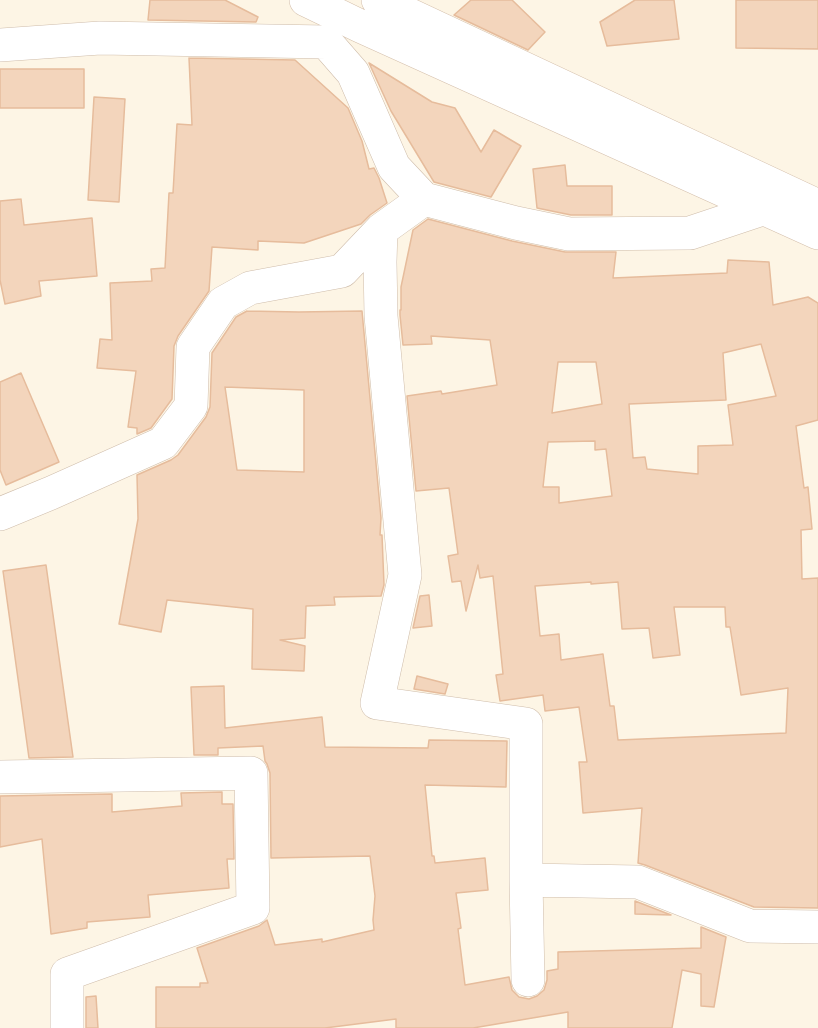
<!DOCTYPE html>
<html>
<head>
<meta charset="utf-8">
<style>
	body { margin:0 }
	canvas { display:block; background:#fdf5e5 }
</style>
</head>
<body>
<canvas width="818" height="1028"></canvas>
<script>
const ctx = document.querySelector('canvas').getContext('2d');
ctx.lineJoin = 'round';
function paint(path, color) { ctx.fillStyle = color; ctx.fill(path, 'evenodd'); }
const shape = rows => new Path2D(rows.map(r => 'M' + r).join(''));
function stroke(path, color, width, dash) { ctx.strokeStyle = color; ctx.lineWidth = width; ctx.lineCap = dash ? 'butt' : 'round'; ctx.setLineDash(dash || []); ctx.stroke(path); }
const building = shape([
	[150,0,225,0,258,17,256,22,148,20,150,0],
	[471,0,512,0,545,32,528,50,454,15,471,0],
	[635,0,674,0,679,39,607,46,600,22,635,0],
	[736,0,818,0,818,49,736,48,736,0],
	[189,58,295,60,348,108,362,141,369,169,374,168,379,178,387,203,370,215,361,224,304,243,258,241,258,250,212,247,209,291,178,336,174,346,172,399,151,428,137,434,137,428,128,427,136,371,97,368,100,339,112,340,110,283,152,281,151,269,165,268,169,193,173,193,177,124,192,125,189,58],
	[369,63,432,102,455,108,481,152,494,130,521,146,491,197,434,182,391,111,369,63],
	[0,69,84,69,84,108,0,108,0,69],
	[94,97,125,99,119,202,88,200,94,97],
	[565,165,567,186,612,186,612,215,571,215,537,208,533,169,565,165],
	[21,199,24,225,92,218,97,276,39,281,41,296,5,304,0,280,0,201,21,199],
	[428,219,512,241,565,252,616,252,613,278,727,273,728,260,769,262,773,305,808,297,818,303,818,420,796,426,804,488,808,487,812,529,801,530,802,579,818,578,818,908,754,907,645,865,638,863,642,808,583,813,579,762,587,762,579,707,545,711,543,695,500,701,496,675,503,674,493,576,480,578,478,565,466,611,461,581,452,582,448,556,458,554,449,488,416,491,407,396,441,391,442,394,497,385,490,340,431,336,432,344,403,345,400,315,400,310,401,310,401,287,413,230,428,219],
	[761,344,776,396,728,405,733,445,698,446,698,474,647,469,645,457,633,458,629,404,726,400,723,353,761,344],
	[558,362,596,362,602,404,552,413,558,362],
	[595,441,595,450,606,449,612,496,559,503,559,487,543,487,548,442,595,441],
	[591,582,591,584,618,582,622,629,649,628,653,658,680,655,674,607,725,607,726,627,730,627,741,695,788,688,786,733,618,740,614,706,610,706,603,654,561,660,559,634,540,636,535,586,591,582],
	[247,311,299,312,362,311,381,518,380,535,382,535,384,585,381,596,334,597,335,605,306,606,305,638,280,640,305,646,304,671,252,669,253,609,167,600,161,632,119,624,138,519,137,475,171,460,178,455,206,417,210,407,212,353,236,317,247,311],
	[225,387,304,390,304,472,237,470,225,387],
	[21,373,59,462,6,485,0,470,0,382,21,373],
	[46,565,73,757,29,758,3,571,46,565],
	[429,595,432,626,413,628,420,596,429,595],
	[417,676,448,684,445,694,414,689,417,676],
	[224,686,225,728,322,717,325,747,428,748,429,740,507,741,506,787,425,785,432,856,434,856,435,863,485,858,488,890,456,893,461,928,458,929,465,985,509,977,512,990,519,997,529,999,537,996,544,990,547,980,547,971,558,969,558,952,701,948,701,927,726,937,714,1007,701,1006,701,974,682,970,672,1028,568,1028,568,1012,473,1028,396,1028,396,1019,325,1028,156,1028,156,987,200,987,200,983,208,983,197,948,259,926,267,920,275,945,322,939,322,942,374,930,373,920,375,896,370,856,271,858,270,773,267,764,265,761,263,746,218,748,218,755,194,755,191,687,224,686],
	[222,792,222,804,233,804,234,859,227,859,229,888,148,895,150,917,87,922,87,928,51,934,42,839,0,847,0,796,112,794,112,812,182,806,181,793,222,792],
	[635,901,671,915,635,914,635,901],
	[96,996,98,1028,86,1028,86,997,96,996]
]);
const minor = shape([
	[381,230,380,262,381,316,405,575,377,703,526,724,526,880],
	[0,514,51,493,163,443,191,406,193,347,223,303,250,288,342,271,381,230,424,199],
	[0,777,251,773,253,908,67,974,67,1028],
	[528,980,526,880,638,882,750,926,818,927]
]);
const tertiary = shape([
	[0,45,100,38,326,42,353,73,394,167,424,199,516,223,569,234,690,233,762,209,772,191]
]);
const secondary = shape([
	[306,0,358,25,818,233],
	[378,0,818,206]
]);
paint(building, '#f3d5bc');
stroke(building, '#e6bc9c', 1.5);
stroke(minor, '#cfbdab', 34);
stroke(tertiary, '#cfbdab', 34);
stroke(secondary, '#d4bfab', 34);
stroke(minor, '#fff', 33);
stroke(tertiary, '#fff', 33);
stroke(secondary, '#fff', 33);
</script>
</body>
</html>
